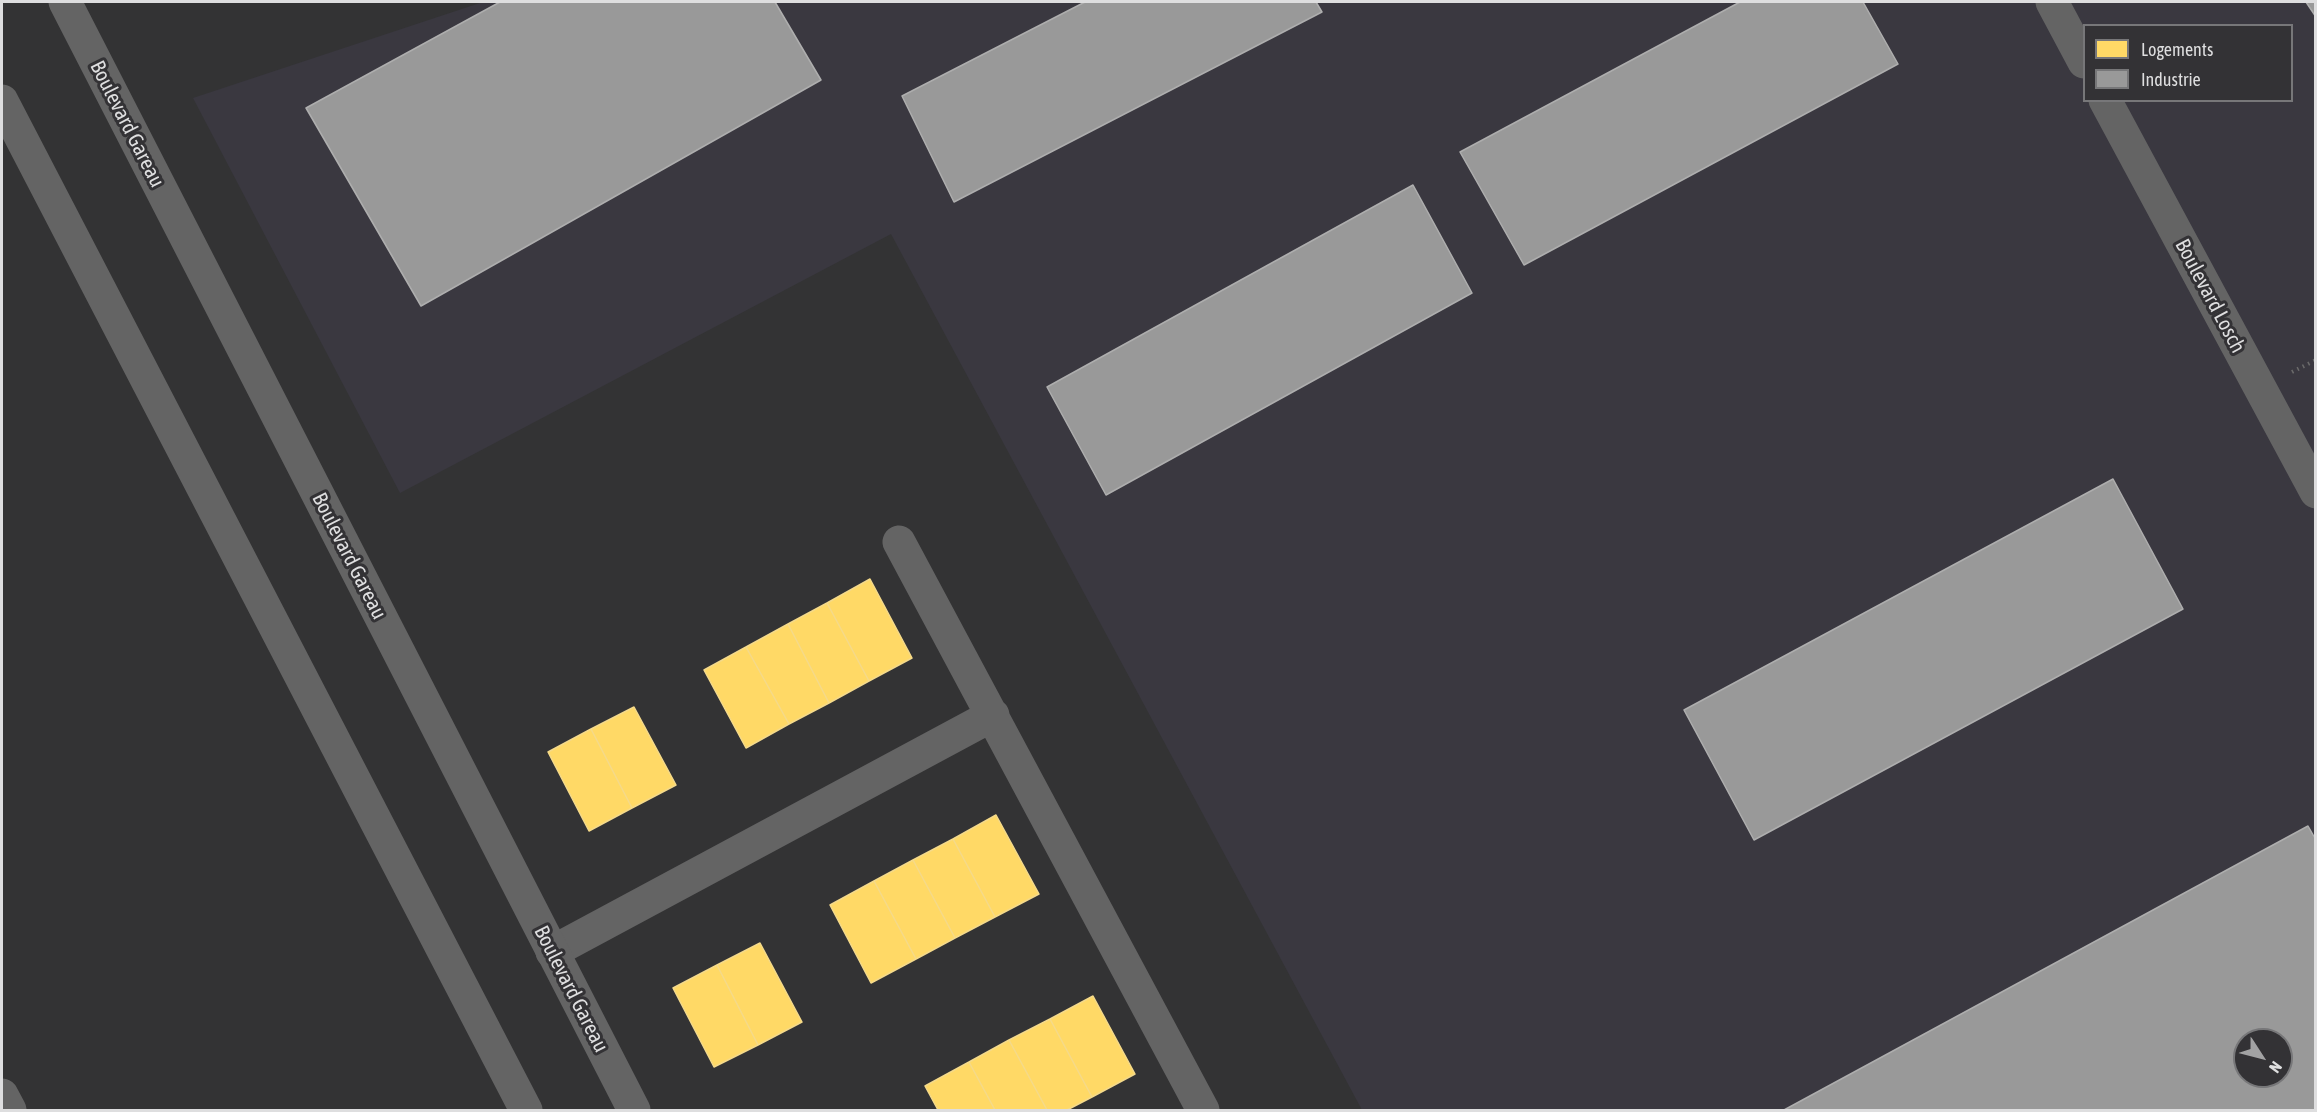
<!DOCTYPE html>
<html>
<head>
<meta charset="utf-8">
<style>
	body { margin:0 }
	#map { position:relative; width:2317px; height:1112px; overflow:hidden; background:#333334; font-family:"Asap Condensed",sans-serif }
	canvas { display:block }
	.frame { position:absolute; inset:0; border:3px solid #dededf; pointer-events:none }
	.legend { position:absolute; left:2083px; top:24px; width:210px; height:78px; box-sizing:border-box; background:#333235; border:2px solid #777779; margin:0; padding:8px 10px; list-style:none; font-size:18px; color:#dededf }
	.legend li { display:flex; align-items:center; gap:12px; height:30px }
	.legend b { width:30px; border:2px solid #777779 }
	.north { position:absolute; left:2233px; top:1028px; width:60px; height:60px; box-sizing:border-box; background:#333235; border:2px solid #777779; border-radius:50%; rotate:126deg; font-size:16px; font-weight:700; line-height:24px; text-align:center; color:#dededf }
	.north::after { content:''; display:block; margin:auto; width:21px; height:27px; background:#a2a2a3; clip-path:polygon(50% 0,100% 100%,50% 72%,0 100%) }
</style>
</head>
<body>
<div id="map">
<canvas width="2317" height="1112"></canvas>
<div class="frame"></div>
<ul class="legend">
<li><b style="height:16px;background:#ffd966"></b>Logements</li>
<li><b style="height:16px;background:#999"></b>Industrie</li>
</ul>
<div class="north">N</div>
</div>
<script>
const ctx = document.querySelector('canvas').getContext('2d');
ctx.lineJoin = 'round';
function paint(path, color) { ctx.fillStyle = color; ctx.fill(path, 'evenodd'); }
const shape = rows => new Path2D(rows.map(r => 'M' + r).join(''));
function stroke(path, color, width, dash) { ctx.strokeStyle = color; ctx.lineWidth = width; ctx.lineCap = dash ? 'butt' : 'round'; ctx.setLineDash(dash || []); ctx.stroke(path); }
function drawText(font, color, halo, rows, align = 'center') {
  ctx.font = font + ' "Asap Condensed",sans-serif'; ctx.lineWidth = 6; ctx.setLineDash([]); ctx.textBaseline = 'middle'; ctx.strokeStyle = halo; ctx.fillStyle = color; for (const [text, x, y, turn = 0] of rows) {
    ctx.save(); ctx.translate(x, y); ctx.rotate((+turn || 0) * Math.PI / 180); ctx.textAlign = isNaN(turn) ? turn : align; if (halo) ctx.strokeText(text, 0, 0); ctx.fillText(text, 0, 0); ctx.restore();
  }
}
const built = shape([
	[483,2,2315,2,2315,1110,1362,1110,891,234,400,493,193,98],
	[2084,26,2292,26,2292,100,2084,100],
	[2245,1040,2281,1040,2281,1076,2245,1076]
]);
const homes = shape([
	[870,579,912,658,869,681,827,603,870,579],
	[827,603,869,681,829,703,788,624,827,603],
	[788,624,829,703,789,724,746,647,788,624],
	[746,647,789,724,746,748,704,670,746,647],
	[634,707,676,785,632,808,591,729,634,707],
	[591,729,632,808,589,831,548,752,591,729],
	[996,815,1039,894,995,917,953,839,996,815],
	[953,839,995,917,955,938,913,860,953,839],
	[913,860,955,938,916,959,874,881,913,860],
	[874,881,916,959,871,983,830,905,874,881],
	[760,943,802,1022,758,1045,717,965,760,943],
	[717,965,758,1045,714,1067,673,988,717,965],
	[1093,996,1135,1074,1092,1097,1050,1019,1093,996],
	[1050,1019,1092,1097,1067,1110,1047,1110,1009,1040,1050,1019],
	[1009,1040,1047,1110,995,1110,969,1062,1009,1040],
	[969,1062,995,1110,938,1110,925,1086,969,1062]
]);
const industry = shape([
	[500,2,775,2,821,80,421,306,306,108,500,2],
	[1085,2,1316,2,1322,12,954,202,902,96,1085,2],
	[1740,2,1863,2,1898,64,1524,265,1460,152,1740,2],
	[2306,2,2316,2,2316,17,2306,2],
	[1413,185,1472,293,1106,495,1047,387,1413,185],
	[2113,479,2183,609,1754,840,1684,710,2113,479],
	[2308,826,2316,840,2316,1110,1784,1110,2308,826],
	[2245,1040,2281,1040,2281,1076,2245,1076,2245,1040]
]);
const path = shape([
	[2292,372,2316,360]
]);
const street = shape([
	[2052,2,2084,62],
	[2105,100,2316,492],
	[899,542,1203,1110],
	[552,952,993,715],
	[2,1095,10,1110]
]);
const secondary = shape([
	[65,2,634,1110],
	[2,101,526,1110]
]);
const streetNames = [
	["Boulevard Gareau",127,124,63],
	["Boulevard Losch",2210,296,62],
	["Boulevard Gareau",349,556,63],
	["Boulevard Gareau",571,989,63]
];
paint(built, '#3a3840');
paint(homes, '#ffd966');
stroke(homes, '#f5da8a', 1.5);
paint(industry, '#999');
stroke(industry, '#aeaeae', 1.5);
stroke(path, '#6b6b6b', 4, [1.5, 4.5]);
stroke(street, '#646464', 33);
stroke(secondary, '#646464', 33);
drawText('21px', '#dededf', '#333235', streetNames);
</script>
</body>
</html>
